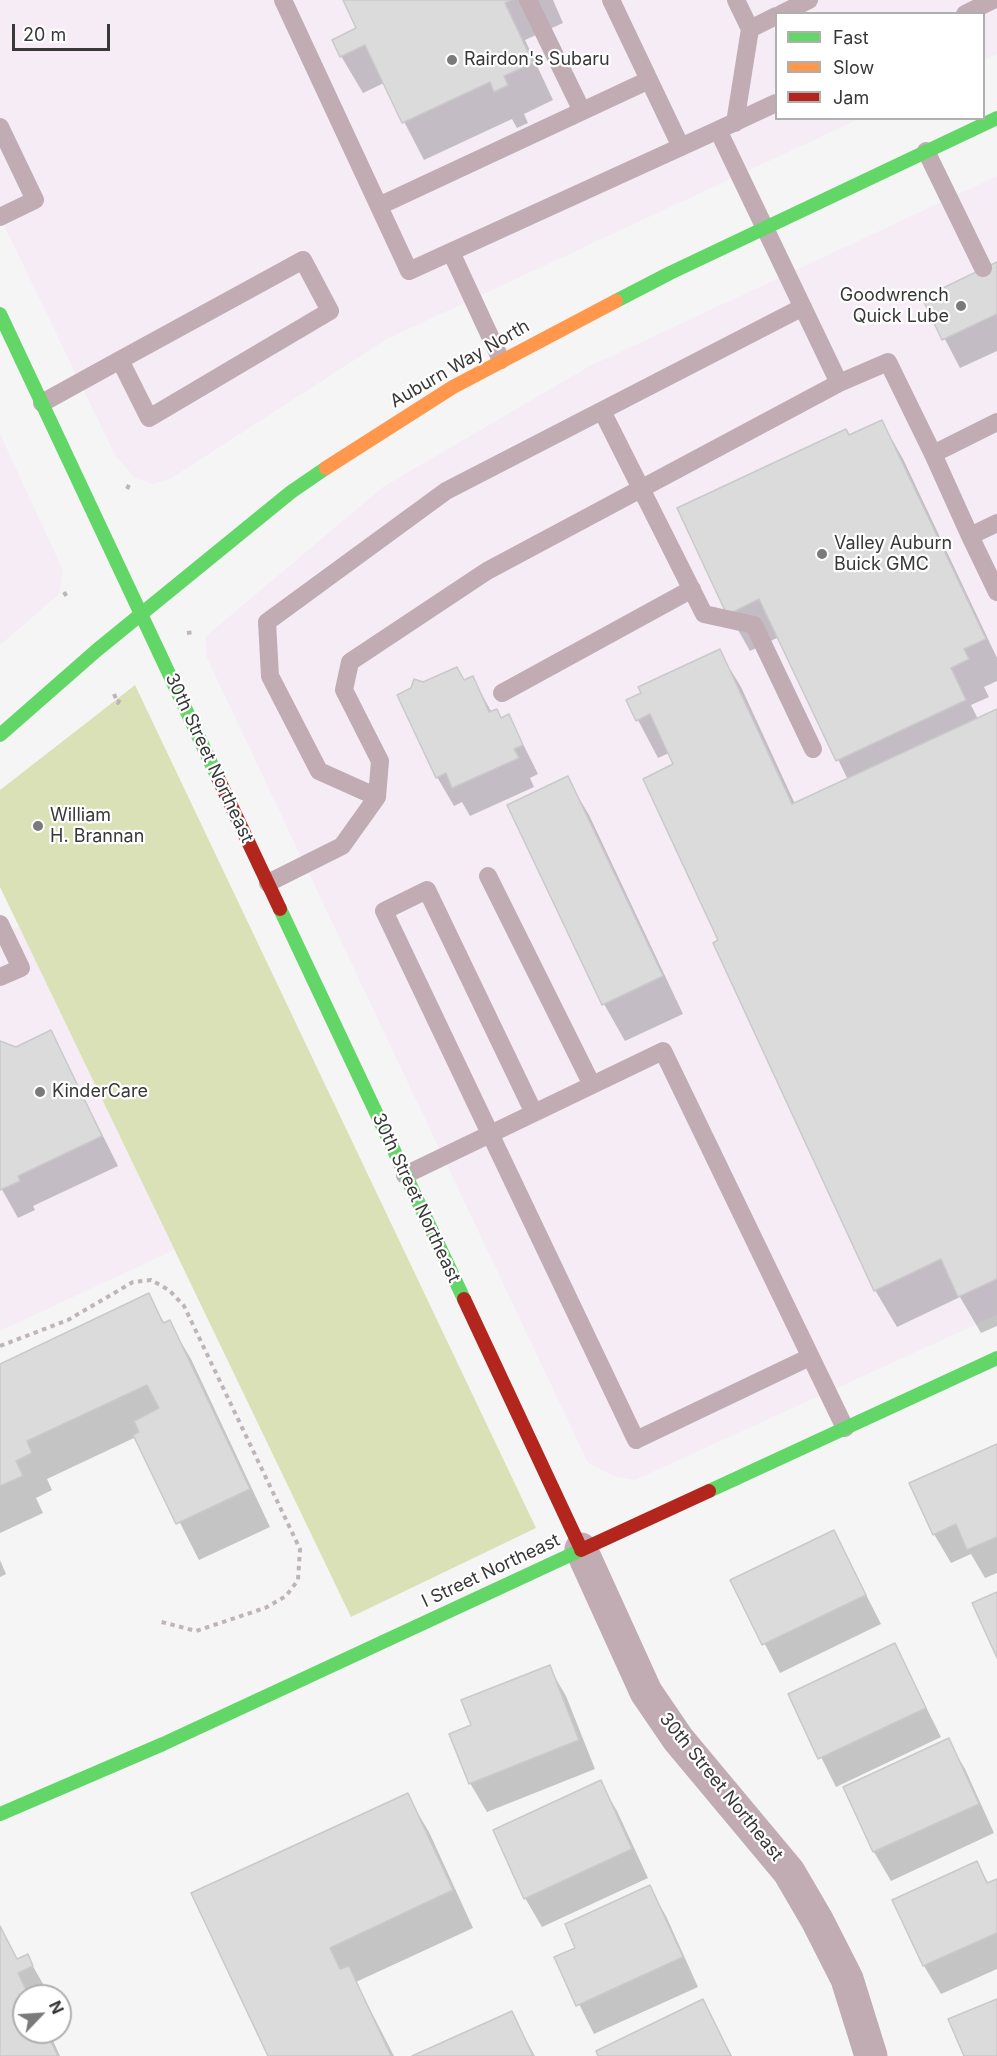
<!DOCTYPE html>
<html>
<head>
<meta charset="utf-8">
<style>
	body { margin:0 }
	#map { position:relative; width:997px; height:2056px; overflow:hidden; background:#f5f5f6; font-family:Inter,sans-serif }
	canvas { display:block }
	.legend { position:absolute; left:775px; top:12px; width:210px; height:108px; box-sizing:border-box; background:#fff; border:2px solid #afafb0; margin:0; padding:8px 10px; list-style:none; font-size:18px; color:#383839 }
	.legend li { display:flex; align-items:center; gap:12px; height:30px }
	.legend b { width:30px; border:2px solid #afafb0 }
	.north { position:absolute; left:12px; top:1984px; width:60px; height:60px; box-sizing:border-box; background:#fff; border:2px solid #afafb0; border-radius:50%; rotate:65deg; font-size:16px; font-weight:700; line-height:24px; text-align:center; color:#383839 }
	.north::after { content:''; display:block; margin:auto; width:21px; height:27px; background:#7a7a7b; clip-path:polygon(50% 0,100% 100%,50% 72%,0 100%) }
	.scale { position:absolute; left:12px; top:24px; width:98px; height:27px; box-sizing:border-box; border:3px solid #383839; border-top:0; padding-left:8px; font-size:18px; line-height:21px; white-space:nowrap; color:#383839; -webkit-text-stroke:4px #fff; paint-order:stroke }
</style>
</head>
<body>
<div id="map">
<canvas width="997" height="2056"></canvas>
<ul class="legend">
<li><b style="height:8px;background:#63d668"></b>Fast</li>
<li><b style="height:8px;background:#ff974d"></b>Slow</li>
<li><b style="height:8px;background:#b3261e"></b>Jam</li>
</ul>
<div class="north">N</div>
<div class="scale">20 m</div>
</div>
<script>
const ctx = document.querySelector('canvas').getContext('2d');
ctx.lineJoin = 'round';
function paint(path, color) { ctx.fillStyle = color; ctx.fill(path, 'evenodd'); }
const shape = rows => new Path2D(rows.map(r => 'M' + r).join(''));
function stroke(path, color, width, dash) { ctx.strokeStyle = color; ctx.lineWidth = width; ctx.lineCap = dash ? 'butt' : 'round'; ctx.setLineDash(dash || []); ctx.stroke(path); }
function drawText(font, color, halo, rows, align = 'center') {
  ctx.font = font + ' Inter,sans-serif'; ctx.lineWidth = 4.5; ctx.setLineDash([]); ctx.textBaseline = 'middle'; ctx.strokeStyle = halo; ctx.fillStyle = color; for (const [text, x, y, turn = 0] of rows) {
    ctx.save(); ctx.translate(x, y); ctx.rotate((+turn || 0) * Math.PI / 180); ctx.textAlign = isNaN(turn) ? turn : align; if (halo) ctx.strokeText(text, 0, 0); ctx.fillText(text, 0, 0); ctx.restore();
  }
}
const commercial = shape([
	[0,0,997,0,997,54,984,60,984,14,776,14,776,118,859,119,387,339,170,479,153,484,135,478,115,455,0,217],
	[997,176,997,1315,635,1480,613,1476,588,1463,207,658,205,637,383,487,588,367],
	[0,434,63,570,59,594,0,645],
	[19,926,174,1250,0,1331,0,935]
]);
const green = shape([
	[135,685,536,1528,351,1617,0,887,0,790]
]);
const shadow = shape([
	[344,0,553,0,563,23,525,40,553,100,524,114,528,123,517,128,512,119,424,160,384,83,363,93,341,56,358,29],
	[997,263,997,351,960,368,924,299],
	[882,422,903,459,997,658,997,681,984,687,989,697,971,705,978,719,997,710,997,1326,981,1333,960,1297,897,1327,875,1290,720,941,675,765,669,753,658,758,628,701,719,651,741,687,795,804,848,780,779,637,750,651,729,614,849,437],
	[473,678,492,713,502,720,509,716,538,774,530,778,534,787,470,816,462,802,454,806,437,777,424,683,464,682],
	[567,778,589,815,683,1014,625,1041,604,1004,509,806],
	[51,1032,118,1166,33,1206,35,1210,18,1218,0,1186,0,1043,16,1049],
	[148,1295,165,1324,169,1322,191,1359,270,1527,199,1560,136,1437,47,1479,52,1490,36,1498,43,1513,0,1533,0,1365],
	[997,1445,997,1573,985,1578,971,1554,951,1563,934,1534],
	[834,1532,881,1624,780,1673,732,1581],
	[0,1560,6,1574,0,1577],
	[895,1645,941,1737,836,1787,790,1695],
	[549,1667,566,1696,595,1769,487,1812,470,1783,473,1726],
	[948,1740,965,1769,994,1833,891,1881,874,1852,845,1787],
	[600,1782,617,1811,648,1878,542,1927,525,1898],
	[407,1795,429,1832,473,1928,356,1982,394,2056,269,2056],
	[976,1863,989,1884,997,1881,997,1969,941,1994,924,1966,894,1900],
	[649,1887,666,1916,698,1987,594,2034,556,1958,577,1949],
	[0,1927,18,1960,27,1956,50,1996,24,1996,24,2032,49,2032,60,2056,0,2056],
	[702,2001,732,2056,600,2056],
	[511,2013,535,2056,416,2056]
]);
const building = shape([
	[343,0,511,0,505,3,533,63,504,76,508,85,494,92,490,82,402,123,365,45,340,57,332,40,356,28,343,0],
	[997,262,997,314,942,340,922,298,997,262],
	[882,420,986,639,964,649,969,659,951,668,966,700,836,761,759,599,727,615,677,508,846,429,849,435,882,420],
	[720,649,792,804,997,709,997,1279,958,1297,941,1259,874,1291,713,943,718,940,643,779,673,764,650,714,636,721,626,700,641,693,638,687,720,649],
	[457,667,464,680,473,676,489,712,497,709,501,718,509,714,523,745,514,749,519,758,452,788,446,773,436,778,397,695,411,688,414,679,423,682,457,667],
	[568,776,663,976,602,1005,507,805,568,776],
	[51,1030,102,1136,18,1176,20,1181,0,1190,0,1041,16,1047,51,1030],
	[149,1293,163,1323,170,1320,250,1489,176,1524,133,1435,139,1432,134,1421,159,1408,147,1385,27,1441,32,1453,16,1461,23,1476,0,1486,0,1364,149,1293],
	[997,1444,997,1537,967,1550,956,1524,933,1535,909,1483,997,1444],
	[834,1530,866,1595,762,1645,730,1580,834,1530],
	[997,1592,997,1658,972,1603,997,1592],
	[895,1643,926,1708,818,1759,788,1694,895,1643],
	[550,1665,579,1740,469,1784,449,1734,471,1725,461,1700,550,1665],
	[949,1738,979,1804,873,1852,843,1787,949,1738],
	[601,1780,632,1849,524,1899,493,1830,601,1780],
	[408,1793,453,1890,330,1948,340,1969,349,1966,391,2056,268,2056,191,1893,408,1793],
	[977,1861,987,1883,997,1879,997,1933,923,1966,892,1900,977,1861],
	[650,1885,683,1957,576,2006,554,1957,575,1948,565,1924,650,1885],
	[0,1926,17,1959,28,1954,33,1966,18,1973,29,1996,24,1996,24,2032,46,2032,58,2056,0,2056,0,1926],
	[703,1999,731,2056,598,2056,596,2051,703,1999],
	[997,1999,997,2056,964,2056,948,2019,997,1999],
	[512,2011,533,2056,412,2056,512,2011]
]);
const path = shape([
	[127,489,130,483],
	[64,592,68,599],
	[187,633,194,632],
	[114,694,118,703,121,696],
	[0,1346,68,1320,133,1282,151,1280,169,1290,184,1306,300,1549,298,1580,286,1596,265,1608,196,1631,158,1621]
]);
const lane = shape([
	[283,0,409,271,718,130],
	[528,0,582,111],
	[611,0,681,147],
	[781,14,809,0],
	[965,14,993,0],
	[750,29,776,16],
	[776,103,718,130,839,383,888,362,933,454,997,422],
	[735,123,750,29,736,0],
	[0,127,35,200,0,217],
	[926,151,983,268],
	[379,206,649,80],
	[451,252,501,360],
	[42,403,120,360,303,260,330,311,149,418,120,360],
	[602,411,704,614,754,625,813,749],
	[933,454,970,536],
	[997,523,970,536,997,592],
	[502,693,692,589],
	[377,797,319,771,270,676,267,622,446,491,803,307],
	[488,876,592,1085],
	[268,883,342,846,377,797,380,761,344,690,350,662,487,571,839,383],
	[0,924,21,968,0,977],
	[534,1113,427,890,384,911,636,1440,810,1357],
	[405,1175,663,1051,845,1428]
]);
const street = shape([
	[581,1549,646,1692,678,1739,789,1872,817,1920,847,1979,871,2056]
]);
const fast = shape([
	[616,301,670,273,997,118],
	[0,314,218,778],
	[0,735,97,650,291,492,326,468],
	[280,909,464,1299],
	[709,1491,997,1358],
	[0,1814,163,1744,581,1550]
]);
const slow = shape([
	[326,468,453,387,616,301]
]);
const jam = shape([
	[218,778,280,909],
	[464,1299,581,1549],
	[581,1550,709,1491]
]);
const markers = [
	[452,60,6,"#7a7a7b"],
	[961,306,6,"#7a7a7b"],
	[822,554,6,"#7a7a7b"],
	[38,826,6,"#7a7a7b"],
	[40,1092,6,"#7a7a7b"]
];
const poiNames = [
	["Rairdon's Subaru",464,60],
	["Goodwrench",949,296,"right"],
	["Quick Lube",949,317,"right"],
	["Valley Auburn",834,544],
	["Buick GMC",834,565],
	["William",50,816],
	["H. Brannan",50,837],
	["KinderCare",52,1092]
];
const streetNames = [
	["Auburn Way North",460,364,-30],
	["30th Street Northeast",209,758,65],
	["30th Street Northeast",416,1198,65],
	["I Street Northeast",491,1571,-25],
	["30th Street Northeast",721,1787,51]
];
paint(commercial, '#f5ecf6');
paint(green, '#dbe1b6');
paint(shadow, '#0003');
paint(building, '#dcdbdc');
stroke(building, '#cac9c9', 1.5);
stroke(path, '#bfb5b9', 4, [4.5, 4.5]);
stroke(lane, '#c0acb2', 18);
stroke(street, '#c0acb2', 33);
stroke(fast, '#63d668', 14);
stroke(slow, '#ff974d', 14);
stroke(jam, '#b3261e', 14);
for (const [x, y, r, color] of markers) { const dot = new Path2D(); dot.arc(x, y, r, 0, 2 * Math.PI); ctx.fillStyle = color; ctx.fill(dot); stroke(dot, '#fff', 2); }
drawText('18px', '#383839', '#fff', poiNames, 'left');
drawText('18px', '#383839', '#fff', streetNames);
</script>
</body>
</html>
